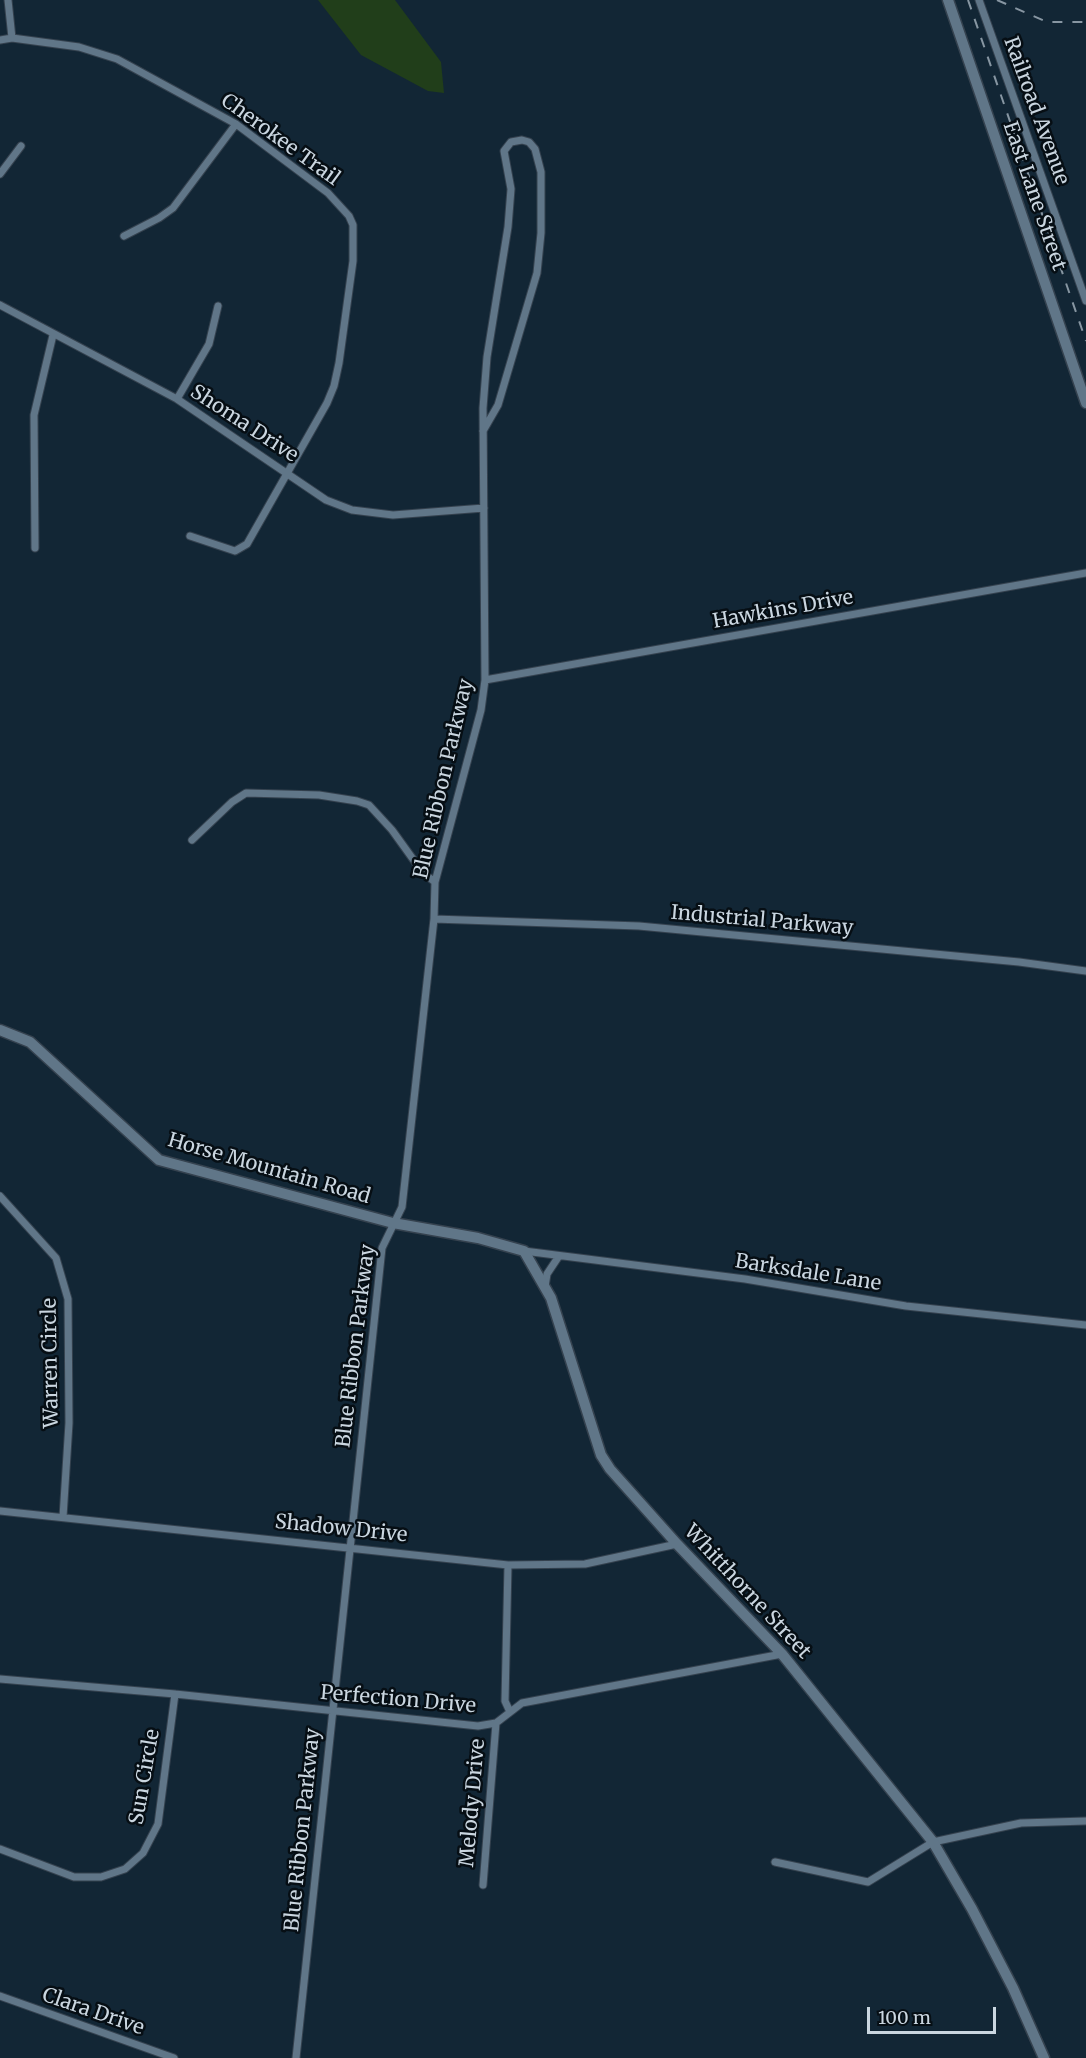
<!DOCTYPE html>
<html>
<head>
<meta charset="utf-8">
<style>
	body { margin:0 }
	#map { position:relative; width:1086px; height:2058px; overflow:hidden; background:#122635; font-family:Merriweather,serif }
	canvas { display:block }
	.scale { position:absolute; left:867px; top:2007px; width:129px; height:27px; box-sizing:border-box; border:3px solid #cad6e0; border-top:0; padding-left:8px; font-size:18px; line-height:21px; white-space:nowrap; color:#cad6e0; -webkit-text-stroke:4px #060e14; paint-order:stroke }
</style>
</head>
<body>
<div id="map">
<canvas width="1086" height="2058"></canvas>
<div class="scale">100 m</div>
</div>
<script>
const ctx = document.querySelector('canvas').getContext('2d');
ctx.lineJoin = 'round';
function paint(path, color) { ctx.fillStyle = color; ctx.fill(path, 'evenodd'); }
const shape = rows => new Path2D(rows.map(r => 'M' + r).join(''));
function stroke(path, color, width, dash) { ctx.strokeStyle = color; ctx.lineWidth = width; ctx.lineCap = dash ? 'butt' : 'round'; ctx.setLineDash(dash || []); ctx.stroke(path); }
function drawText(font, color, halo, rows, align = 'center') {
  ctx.font = font + ' Merriweather,serif'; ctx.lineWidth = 5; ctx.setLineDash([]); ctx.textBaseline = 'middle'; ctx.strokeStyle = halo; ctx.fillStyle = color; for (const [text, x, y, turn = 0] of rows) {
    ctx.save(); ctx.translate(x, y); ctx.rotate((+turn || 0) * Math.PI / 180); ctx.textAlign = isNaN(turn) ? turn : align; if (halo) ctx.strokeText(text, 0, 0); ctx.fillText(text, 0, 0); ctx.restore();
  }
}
const green = shape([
	[318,0,395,0,441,62,444,93,428,91,361,55]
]);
const street = shape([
	[8,0,12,38],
	[979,0,1086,301],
	[0,40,12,38,79,47,117,59,236,124,328,193,349,216,353,225,353,261,339,363,334,386,327,403,247,544,235,551,190,536],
	[0,174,21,146],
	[124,236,159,218,173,208,236,124],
	[0,305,177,399,326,500,352,510,393,515,484,508],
	[177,399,209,344,218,306],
	[35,548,34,415,53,335],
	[485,680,1086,573],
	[192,840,232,802,246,793,319,795,357,801,369,805,392,830,423,873,435,882],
	[434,919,639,926,1019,962,1086,971],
	[0,1196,56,1258,68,1299,69,1423,63,1517],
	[524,1251,745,1279,906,1306,1086,1325],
	[545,1287,547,1274,559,1256],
	[0,1511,508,1565,585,1564,677,1544],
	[508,1565,505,1701,510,1712],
	[0,1679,175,1694,478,1726,496,1723,522,1703,782,1654],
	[0,1849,74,1877,101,1877,125,1869,143,1853,158,1824,175,1694],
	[775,1862,868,1882,933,1842,1021,1823,1086,1821],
	[483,1885,496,1723],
	[0,1996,174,2058],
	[296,2058,382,1248,402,1207,434,919,435,882,481,710,485,680,483,408,487,357,508,227,511,189,504,151,511,142,522,140,529,142,535,149,541,172,541,233,537,273,498,405,483,431]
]);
const secondary = shape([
	[948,0,1086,403],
	[0,1030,30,1042,159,1160,393,1223,478,1238,524,1251,551,1298,601,1455,610,1469,677,1544,782,1654,933,1842,972,1909,1013,1988,1044,2058]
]);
const rail = shape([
	[968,0,1086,341],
	[997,0,1047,22,1086,22]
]);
const streetNames = [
	["Railroad Avenue",1036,111,70],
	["Cherokee Trail",280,140,36],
	["East Lane Street",1034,196,71],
	["Shoma Drive",244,424,33],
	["Hawkins Drive",783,610,-10],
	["Blue Ribbon Parkway",444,779,-77],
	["Industrial Parkway",762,921,5],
	["Horse Mountain Road",269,1169,16],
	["Barksdale Lane",808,1273,9],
	["Blue Ribbon Parkway",356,1346,-83],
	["Warren Circle",51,1363,-91],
	["Shadow Drive",341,1529,6],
	["Whitthorne Street",747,1592,47],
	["Perfection Drive",398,1700,5],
	["Sun Circle",145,1777,-80],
	["Melody Drive",473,1803,-85],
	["Blue Ribbon Parkway",303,1830,-84],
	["Clara Drive",93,2012,19]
];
paint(green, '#213e1a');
stroke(street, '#35424f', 9);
stroke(secondary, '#35424f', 13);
stroke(street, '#607688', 7);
stroke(secondary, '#607688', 10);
stroke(rail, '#8796a2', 2, [10, 10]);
drawText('20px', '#cad6e0', '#060e14', streetNames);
</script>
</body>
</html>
